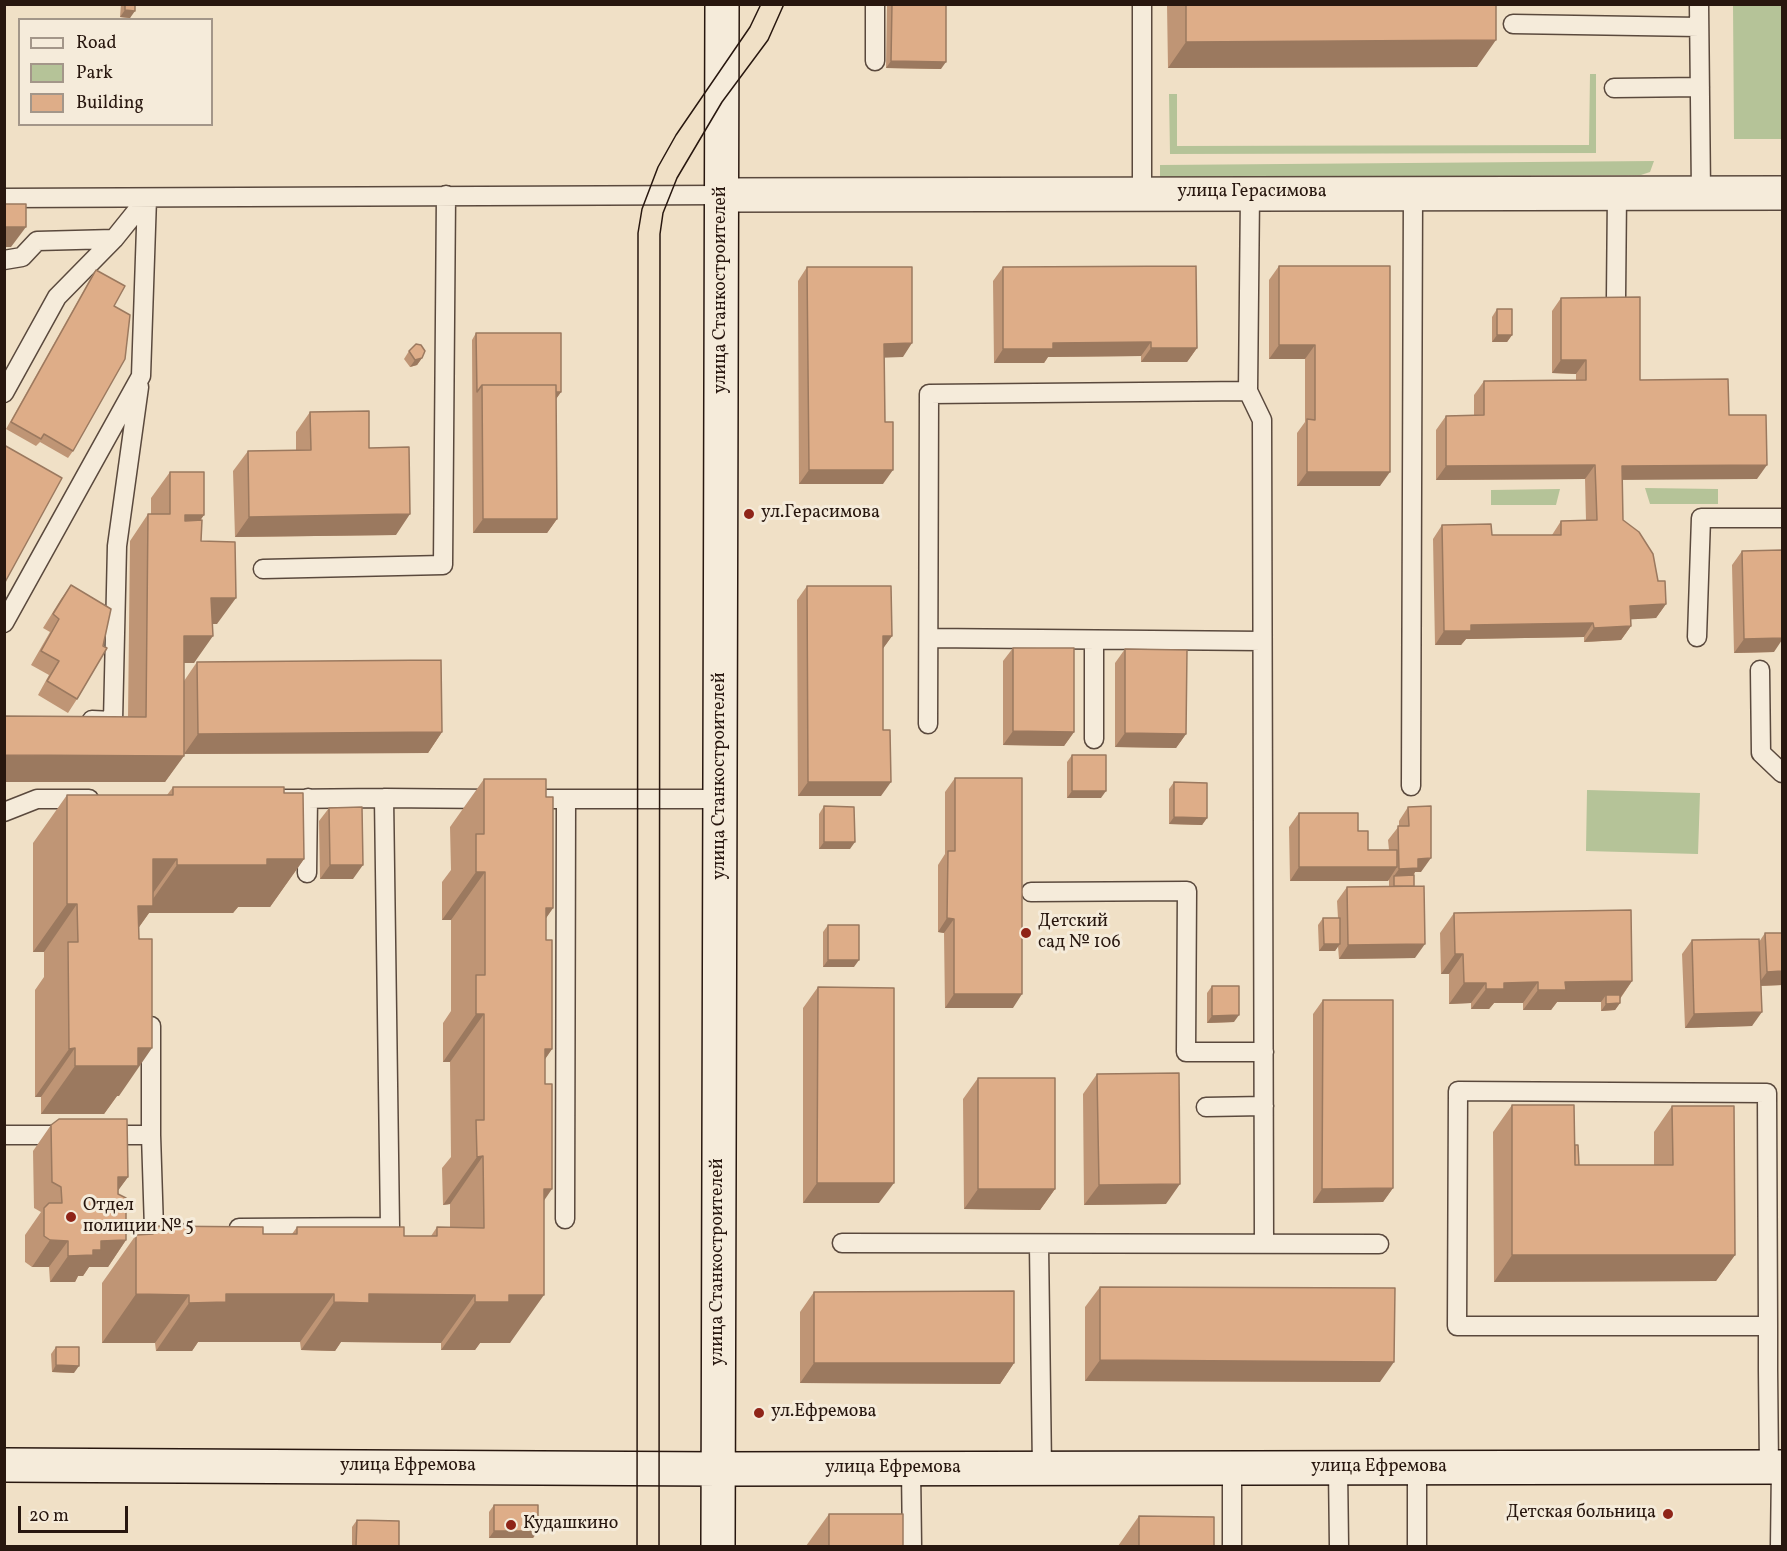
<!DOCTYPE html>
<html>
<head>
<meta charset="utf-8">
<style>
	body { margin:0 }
	#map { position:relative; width:1787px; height:1551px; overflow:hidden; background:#f0e0c6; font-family:Vollkorn,serif }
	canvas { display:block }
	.frame { position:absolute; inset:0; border:6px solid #28170f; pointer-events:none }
	.legend { position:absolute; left:18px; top:18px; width:195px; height:108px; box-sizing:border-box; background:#f5ebda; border:2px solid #a39689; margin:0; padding:8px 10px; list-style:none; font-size:18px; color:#28170f }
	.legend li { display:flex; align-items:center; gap:12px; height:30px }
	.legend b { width:30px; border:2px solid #a39689 }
	.scale { position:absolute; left:18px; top:1506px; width:110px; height:27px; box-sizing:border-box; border:3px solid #28170f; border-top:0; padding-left:8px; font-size:18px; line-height:21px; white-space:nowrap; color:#28170f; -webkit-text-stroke:4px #f5ebda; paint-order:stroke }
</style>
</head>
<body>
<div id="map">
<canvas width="1787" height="1551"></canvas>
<div class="frame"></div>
<ul class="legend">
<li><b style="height:8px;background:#f5ebda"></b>Road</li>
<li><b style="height:16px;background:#b5c398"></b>Park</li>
<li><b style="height:16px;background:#dead88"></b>Building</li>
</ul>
<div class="scale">20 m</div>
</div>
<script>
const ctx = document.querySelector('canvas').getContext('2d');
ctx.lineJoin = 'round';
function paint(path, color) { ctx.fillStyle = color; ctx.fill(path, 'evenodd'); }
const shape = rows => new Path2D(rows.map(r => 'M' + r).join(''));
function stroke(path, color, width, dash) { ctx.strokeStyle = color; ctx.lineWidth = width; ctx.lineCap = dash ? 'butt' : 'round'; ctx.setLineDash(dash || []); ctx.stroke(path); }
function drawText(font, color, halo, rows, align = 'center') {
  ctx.font = font + ' Vollkorn,serif'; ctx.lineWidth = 6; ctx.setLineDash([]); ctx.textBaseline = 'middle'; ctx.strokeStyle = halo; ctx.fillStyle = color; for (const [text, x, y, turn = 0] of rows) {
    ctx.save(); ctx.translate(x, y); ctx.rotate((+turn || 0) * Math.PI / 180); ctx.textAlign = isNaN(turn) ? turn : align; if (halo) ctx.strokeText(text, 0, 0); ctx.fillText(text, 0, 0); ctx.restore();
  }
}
const green = shape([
	[1733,5,1782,5,1782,139,1734,139],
	[1590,74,1596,74,1596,153,1170,154,1169,94,1177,94,1177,146,1589,145],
	[1654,161,1650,172,1641,175,1308,177,1160,186,1160,165],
	[1645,488,1718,489,1718,504,1650,504],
	[1560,489,1556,505,1491,505,1491,490],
	[1587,790,1700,793,1698,854,1586,851]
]);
const lane = shape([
	[1142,4,1142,193],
	[1699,4,1701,193],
	[1513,24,1699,27],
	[875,61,875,4],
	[1614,88,1700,87],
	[1250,194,1248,391,1262,420,1264,1244],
	[4,198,722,195],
	[4,260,22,257,37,241,114,239],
	[1616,298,1617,193],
	[4,393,57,297,114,239,147,198],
	[263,569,443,565,446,195],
	[4,623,141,376,147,198],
	[1697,637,1701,518,1782,518],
	[929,638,1262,641],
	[1760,670,1761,753,1782,773],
	[92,720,113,721,117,546,139,387],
	[928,724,929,394,1248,391],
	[1094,739,1094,640],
	[1411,786,1413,193],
	[281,799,384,798],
	[530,799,721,799],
	[4,812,37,799,89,799],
	[307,873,308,798],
	[1031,892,1187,891,1186,1052,1264,1052],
	[151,1026,151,1135],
	[1206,1107,1264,1106],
	[4,1135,69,1135],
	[102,1135,151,1135,154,1229,175,1229],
	[565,1219,566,800],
	[239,1228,390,1227,384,798,493,799],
	[842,1243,1379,1244],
	[1039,1245,1042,1469],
	[1768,1326,1457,1326,1458,1091,1767,1093,1768,1326,1768,1370,1769,1467],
	[1338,1468,1339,1546],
	[911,1469,912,1546],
	[1232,1546,1232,1468],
	[1417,1546,1417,1468],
	[1780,1546,1781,1467]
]);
const street = shape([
	[722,195,1782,193]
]);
const secondary = shape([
	[4,1465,718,1469,1782,1467],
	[718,1546,722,4]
]);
const tram = shape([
	[637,1546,638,233,642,209,658,167,676,135,750,27,761,4],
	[659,1546,660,234,663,213,677,178,722,102,768,40,784,4]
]);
const wall = shape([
	[121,4,135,4,130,18,120,17],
	[887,4,946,4,941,69,886,68],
	[1167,4,1496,4,1477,67,1168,68],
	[1279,266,1380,486,1297,486,1297,433,1305,422,1305,359,1269,359,1269,280],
	[807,267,903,357,884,357,885,422,883,484,799,484,798,281],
	[1003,267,1197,348,1187,362,1141,362,1141,356,1048,357,1044,363,994,363,993,281],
	[96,270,114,306,73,451,68,458,40,442,36,446,6,429,91,277],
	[1561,298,1640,380,1729,415,1757,479,1622,479,1623,520,1658,581,1666,604,1656,618,1630,619,1631,626,1621,640,1584,642,1584,637,1466,639,1461,645,1435,645,1433,539,1442,525,1492,535,1552,535,1561,521,1586,520,1585,479,1436,480,1436,430,1446,416,1474,415,1474,395,1484,381,1576,380,1576,374,1552,373,1552,311],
	[1497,309,1512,335,1507,342,1492,342,1492,317],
	[476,333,561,392,556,399,557,519,547,533,473,533,472,340],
	[409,351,422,358,417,365,410,367,404,359],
	[310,412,369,448,396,535,235,537,233,471,248,451,296,450,296,432],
	[170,472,204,515,200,520,201,541,217,624,212,624,194,663,184,663,184,681,197,662,442,732,428,753,184,754,165,782,128,717,130,541,148,514,151,514,151,498],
	[1742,551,1774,652,1734,653,1732,565],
	[71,585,77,699,68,713,38,695,49,675,31,665,50,632,43,628,61,599],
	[807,586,892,636,883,648,881,796,798,796,797,600],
	[1013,648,1074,732,1064,746,1003,745,1003,661],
	[1125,649,1186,734,1176,748,1115,747,1115,663],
	[1072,755,1101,798,1067,798,1067,762],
	[955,778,1013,1008,945,1008,944,933,938,932,938,865,945,854,945,792],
	[484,779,546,797,553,908,546,918,546,940,552,1049,545,1059,544,1202,510,1343,480,1343,475,1350,441,1350,441,1343,341,1342,335,1351,301,1350,300,1342,198,1342,192,1351,156,1351,155,1343,102,1343,102,1283,136,1235,147,1235,153,1226,263,1234,292,1234,297,1227,404,1236,431,1236,437,1227,450,1227,450,1204,443,1205,442,1168,451,1157,450,1062,443,1062,443,1023,451,1011,451,920,442,920,442,882,451,870,450,827],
	[1174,782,1207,818,1202,825,1169,824,1169,789],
	[173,787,284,793,304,859,270,907,238,907,233,913,149,913,139,927,119,1096,117,1096,104,1114,41,1114,41,1097,35,1097,35,990,44,977,44,952,33,952,33,843,67,795,167,795],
	[824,806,850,849,819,849,819,814],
	[1408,807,1421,872,1415,872,1414,875,1415,958,1339,959,1338,946,1335,951,1319,951,1318,925,1323,918,1338,918,1337,901,1347,887,1389,886,1389,879,1388,881,1290,881,1289,827,1299,813,1358,831,1368,850,1389,850,1388,840,1399,826,1399,821],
	[329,808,353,879,320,879,319,821],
	[1454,913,1632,981,1620,999,1620,1003,1615,1010,1601,1011,1601,1002,1557,1002,1551,1010,1523,1010,1523,1003,1494,1003,1489,1009,1471,1009,1471,1003,1449,1004,1449,974,1441,974,1440,933],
	[828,925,854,967,823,967,823,932],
	[1765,933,1782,933,1782,985,1761,986,1752,1026,1685,1028,1682,954,1692,940,1759,942],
	[1212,986,1234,1022,1207,1023,1207,993],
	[818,987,879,1203,803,1203,803,1008],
	[1323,1000,1393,1188,1383,1202,1313,1203,1313,1014],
	[1097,1074,1166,1204,1084,1205,1083,1094],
	[978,1078,1055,1189,1040,1210,964,1209,963,1099],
	[1512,1105,1575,1145,1579,1165,1654,1165,1654,1132,1672,1106,1735,1255,1716,1281,1494,1282,1493,1132],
	[51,1125,128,1177,118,1190,126,1240,108,1267,89,1267,83,1276,78,1276,75,1282,50,1282,49,1267,32,1267,25,1262,25,1235,41,1212,34,1208,33,1151],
	[1100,1287,1380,1382,1085,1381,1085,1307],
	[814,1292,1014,1363,1000,1384,800,1383,800,1312],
	[56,1347,74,1373,52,1372,51,1354],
	[494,1505,538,1531,533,1538,489,1538,489,1512],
	[829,1514,903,1546,806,1546],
	[1139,1516,1214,1546,1118,1546],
	[357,1520,399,1546,352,1546,352,1527]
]);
const shadedWall = shape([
	[125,10,135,11,130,18,120,17],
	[1496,40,1477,67,1168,68,1186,42],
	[891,61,946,62,941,69,886,68],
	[4,227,26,227,11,247,4,247],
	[1497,335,1512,335,1507,342,1492,342],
	[1151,342,1141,356,1048,357,1044,363,994,363,1003,349,1053,343],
	[912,343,903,357,875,358,884,344],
	[1279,345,1315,345,1305,359,1269,359],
	[1151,348,1197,348,1187,362,1141,362],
	[422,358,417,365,410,367,415,360],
	[1561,360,1586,360,1576,374,1552,373],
	[561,392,556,399,482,399],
	[1595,465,1585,479,1436,480,1446,466],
	[1767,465,1757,479,1612,480,1622,466],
	[809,470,893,470,883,484,799,484],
	[1307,472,1390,472,1380,486,1297,486],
	[410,514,396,535,235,537,249,517],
	[185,515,204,515,185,542],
	[483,519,557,519,547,533,473,533],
	[211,598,236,598,217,624,192,624],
	[1666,604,1656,618,1620,620,1630,606],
	[1593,623,1584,637,1466,639,1461,645,1435,645,1444,631,1471,625],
	[1631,626,1621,640,1584,642,1594,628],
	[184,636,213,636,194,663,165,663],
	[883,636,892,636,882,650],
	[1782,638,1782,640,1774,652,1734,653,1744,639],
	[1013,731,1074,732,1064,746,1003,745],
	[442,732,428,753,184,754,198,734],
	[1125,733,1186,734,1176,748,1115,747],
	[4,755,184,756,165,782,4,782],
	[808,782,891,782,881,796,798,796],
	[1072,791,1106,791,1101,798,1067,798],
	[1174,817,1207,818,1202,825,1169,824],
	[824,842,855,842,850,849,819,849],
	[1431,858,1421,872,1415,872,1409,882,1394,876,1399,869,1418,859],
	[153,859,177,859,144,906,148,906,177,865,267,859,304,859,270,907,238,907,233,913,149,913,120,954],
	[330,865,363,865,353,879,320,879],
	[1299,867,1397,867,1388,881,1290,881],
	[476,872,485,872,451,920,442,920],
	[67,904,77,904,44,952,33,952],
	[546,908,553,908,520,956],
	[947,918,954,919,944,933,938,932],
	[1324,944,1340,944,1335,951,1319,951],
	[1425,944,1415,958,1339,959,1348,945],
	[1455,954,1463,954,1449,974,1441,974],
	[828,960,859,960,854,967,823,967],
	[1782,971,1782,985,1757,986,1767,972],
	[1632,981,1618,1001,1606,995,1601,1002,1557,1002,1551,1010,1523,1010,1538,990,1565,982],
	[1538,982,1523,1003,1494,1003,1489,1009,1471,1009,1486,989,1504,983],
	[1464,983,1486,983,1471,1003,1449,1004],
	[954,994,1022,994,1013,1008,945,1008],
	[1620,1003,1615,1010,1601,1011,1606,1004],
	[1762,1012,1752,1026,1685,1028,1694,1014],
	[476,1014,484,1014,450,1062,443,1062],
	[1239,1015,1234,1022,1207,1023,1212,1016],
	[75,1048,41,1097,35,1097,69,1049],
	[138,1048,152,1048,119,1096,117,1096,104,1114,41,1114,75,1066],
	[545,1049,552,1049,519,1097],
	[483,1156,450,1204,443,1205,477,1157],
	[118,1177,128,1177,109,1203],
	[817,1183,894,1183,879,1203,803,1203],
	[1180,1184,1166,1204,1084,1205,1099,1185],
	[1393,1188,1383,1202,1313,1203,1322,1189],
	[544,1189,552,1189,519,1237],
	[978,1189,1055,1189,1040,1210,964,1209],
	[50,1240,68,1241,49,1267,32,1267],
	[126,1240,108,1267,89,1267,83,1276,78,1276,75,1282,50,1282,68,1256,101,1241],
	[1512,1255,1735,1255,1716,1281,1494,1282],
	[136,1294,189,1295,155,1343,102,1343],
	[226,1294,334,1294,300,1342,198,1342,192,1351,156,1351,189,1303],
	[369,1294,475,1295,441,1343,341,1342,335,1351,301,1350,334,1302],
	[509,1295,544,1295,510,1343,480,1343,475,1350,441,1350,475,1302],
	[1100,1360,1394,1362,1380,1382,1085,1381],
	[814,1363,1014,1363,1000,1384,800,1383],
	[56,1365,79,1366,74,1373,52,1372],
	[494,1531,538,1531,533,1538,489,1538]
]);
const building = shape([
	[125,4,135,4,135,11,125,10,125,4],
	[892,4,946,4,946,62,891,61,892,4],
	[1186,4,1496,4,1496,40,1186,42,1186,4],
	[4,204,26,204,26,227,4,227,4,204],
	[1196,266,1197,348,1151,348,1151,342,1053,343,1053,349,1003,349,1003,267,1196,266],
	[1279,266,1390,266,1390,472,1307,472,1307,419,1315,420,1315,345,1279,345,1279,266],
	[807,267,912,267,912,343,884,344,885,422,893,422,893,470,809,470,807,267],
	[96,270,125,286,114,306,130,315,125,359,73,451,44,434,41,439,11,422,96,270],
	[1640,297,1640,380,1728,379,1729,415,1766,415,1767,465,1622,466,1623,520,1639,532,1653,554,1658,581,1665,581,1666,604,1630,606,1631,626,1594,628,1593,623,1471,625,1471,631,1444,631,1442,525,1491,524,1492,535,1561,535,1561,521,1597,520,1595,465,1446,466,1446,416,1484,415,1484,381,1586,380,1586,360,1561,360,1561,298,1640,297],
	[1497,309,1512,309,1512,335,1497,335,1497,309],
	[476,333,561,333,561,392,556,392,556,385,482,385,477,392,476,333],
	[416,344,421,345,425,351,422,358,415,360,409,351,416,344],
	[482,385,556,385,557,519,483,519,482,385],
	[369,411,369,448,409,447,410,514,249,517,248,451,311,450,310,412,369,411],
	[4,445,62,478,4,584,4,445],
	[170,472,204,472,204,515,185,515,185,521,202,520,201,541,235,542,236,598,211,598,213,636,184,636,184,756,4,755,4,716,146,717,148,514,170,514,170,472],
	[1782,550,1782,638,1744,639,1742,551,1782,550],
	[71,585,111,609,103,646,107,648,77,699,47,681,59,661,41,651,59,619,53,614,71,585],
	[807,586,891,586,892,636,883,636,883,730,890,730,891,782,808,782,807,586],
	[1013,648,1074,648,1074,732,1013,731,1013,648],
	[1125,649,1187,650,1186,734,1125,733,1125,649],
	[441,660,442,732,198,734,197,662,441,660],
	[1072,755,1106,755,1106,791,1072,791,1072,755],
	[955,778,1022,778,1022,994,954,994,954,919,947,918,948,851,955,851,955,778],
	[484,779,546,779,546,797,553,797,553,908,546,908,546,940,552,940,552,1049,545,1049,545,1084,552,1084,552,1189,544,1189,544,1295,509,1295,509,1302,475,1302,475,1295,369,1294,369,1303,334,1302,334,1294,226,1294,226,1302,189,1303,189,1295,136,1294,136,1235,153,1234,153,1226,263,1227,263,1234,297,1234,297,1227,404,1227,404,1236,437,1236,437,1227,484,1228,483,1156,477,1157,476,1120,484,1120,484,1014,476,1014,476,975,485,975,485,872,476,872,476,834,484,834,484,779],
	[1174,782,1207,783,1207,818,1174,817,1174,782],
	[173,787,284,787,284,793,303,793,304,859,267,859,267,865,177,865,177,859,153,859,153,906,138,906,139,939,152,939,152,1048,138,1048,138,1066,75,1066,75,1048,69,1049,68,942,78,942,77,904,67,904,67,795,173,795,173,787],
	[824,806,854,807,855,842,824,842,824,806],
	[1431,806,1431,858,1418,859,1418,868,1399,869,1398,826,1409,826,1408,807,1431,806],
	[362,807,363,865,330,865,329,808,362,807],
	[1299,813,1358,813,1358,831,1368,831,1368,850,1397,850,1397,867,1299,867,1299,813],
	[1414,875,1414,886,1394,886,1394,876,1414,875],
	[1424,886,1425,944,1348,945,1347,887,1424,886],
	[1631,910,1632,981,1565,982,1566,990,1538,990,1538,982,1504,983,1504,989,1486,989,1486,983,1464,983,1463,954,1455,954,1454,913,1631,910],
	[1323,918,1340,918,1340,944,1324,944,1323,918],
	[828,925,859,925,859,960,828,960,828,925],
	[1765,933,1782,933,1782,971,1767,972,1765,933],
	[1759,939,1762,1012,1694,1014,1692,940,1759,939],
	[1212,986,1239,986,1239,1015,1212,1016,1212,986],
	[818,987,894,988,894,1183,817,1183,818,987],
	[1606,995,1620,995,1620,1003,1606,1004,1606,995],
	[1323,1000,1393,1000,1393,1188,1322,1189,1323,1000],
	[1179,1073,1180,1184,1099,1185,1097,1074,1179,1073],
	[978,1078,1055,1078,1055,1189,978,1189,978,1078],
	[1512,1105,1574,1105,1575,1165,1673,1165,1672,1106,1734,1106,1735,1255,1512,1255,1512,1105],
	[59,1119,127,1119,128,1177,118,1177,118,1194,126,1198,126,1240,101,1241,101,1250,93,1250,93,1255,68,1256,68,1241,50,1240,44,1236,44,1208,49,1203,62,1203,61,1187,52,1182,51,1125,59,1119],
	[1575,1145,1578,1145,1579,1165,1575,1165,1575,1145],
	[1100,1287,1395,1288,1394,1362,1100,1360,1100,1287],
	[1014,1291,1014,1363,814,1363,814,1292,1014,1291],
	[56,1347,79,1347,79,1366,56,1365,56,1347],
	[494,1505,538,1505,538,1531,494,1531,494,1505],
	[829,1514,903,1514,903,1546,829,1546,829,1514],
	[1139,1516,1214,1517,1214,1546,1139,1546,1139,1516],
	[357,1520,399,1521,399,1546,356,1546,357,1520]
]);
const markers = [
	[749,514,6,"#8f2418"],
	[1026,933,6,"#8f2418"],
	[71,1217,6,"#8f2418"],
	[759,1413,6,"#8f2418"],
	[1668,1514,6,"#8f2418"],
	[511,1525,6,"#8f2418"]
];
const streetNames = [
	["улица Герасимова",1252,193],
	["улица Станкостроителей",722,290,-90],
	["улица Станкостроителей",721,776,-90],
	["улица Станкостроителей",719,1262,-90],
	["улица Ефремова",408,1467],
	["улица Ефремова",1379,1468],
	["улица Ефремова",893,1469]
];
const poiNames = [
	["ул.Герасимова",761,514],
	["Детский",1038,923],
	["сад № 106",1038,944],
	["Отдел",83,1207],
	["полиции № 5",83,1228],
	["ул.Ефремова",771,1413],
	["Детская больница",1656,1514,"right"],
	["Кудашкино",523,1525]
];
paint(green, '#b5c398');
stroke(lane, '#5a493d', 21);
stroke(street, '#5a493d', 36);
stroke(secondary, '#28170f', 36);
stroke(lane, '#f5ebda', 18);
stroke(street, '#f5ebda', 33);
stroke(secondary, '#f5ebda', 33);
stroke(tram, '#28170f', 1.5);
paint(wall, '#bf9575');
paint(shadedWall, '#9b795f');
paint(building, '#dead88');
stroke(building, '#9b795f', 1.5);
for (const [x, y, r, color] of markers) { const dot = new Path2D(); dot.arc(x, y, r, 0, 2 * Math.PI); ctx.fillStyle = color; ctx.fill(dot); stroke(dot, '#f5ebda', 2); }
drawText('18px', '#28170f', '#f5ebda', streetNames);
drawText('18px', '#28170f', '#f5ebda', poiNames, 'left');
</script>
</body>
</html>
